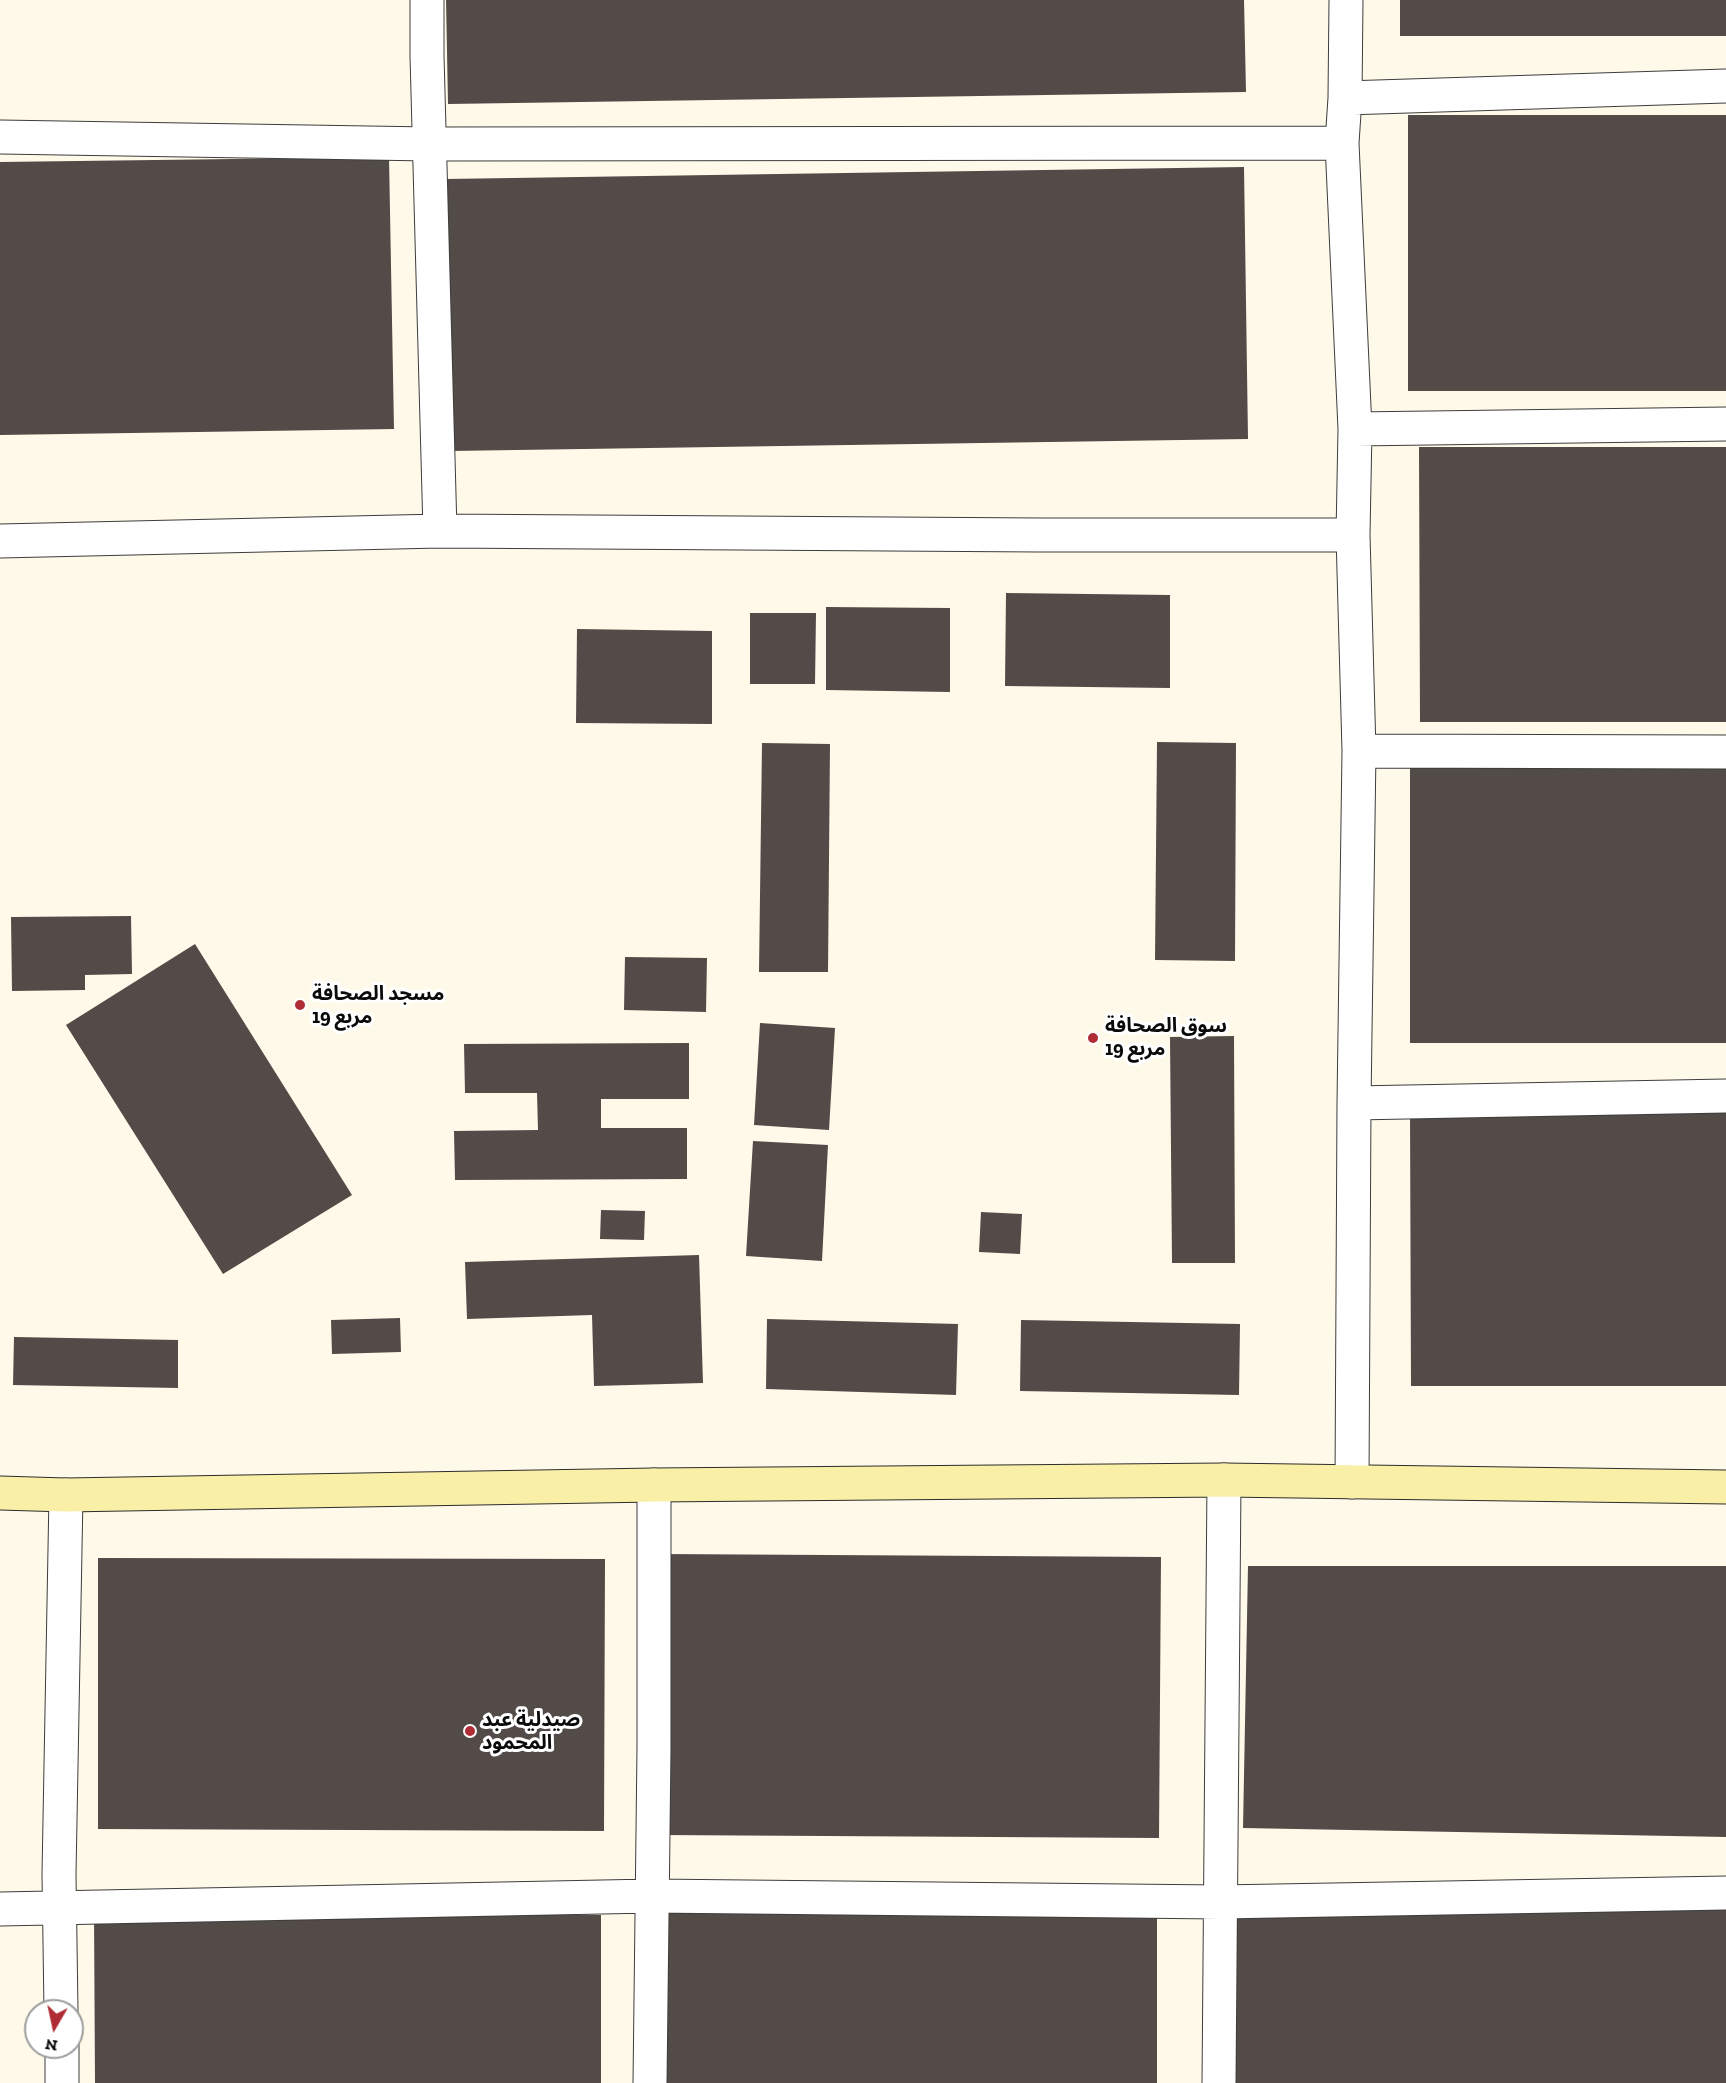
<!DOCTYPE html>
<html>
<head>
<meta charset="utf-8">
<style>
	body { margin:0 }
	#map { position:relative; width:1726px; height:2083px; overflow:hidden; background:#fef9e8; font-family:"Zilla Slab",serif }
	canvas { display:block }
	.north { position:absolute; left:24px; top:1999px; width:60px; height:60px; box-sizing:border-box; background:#fff; border:2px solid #9d9d9d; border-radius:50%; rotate:189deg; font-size:16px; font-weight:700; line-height:24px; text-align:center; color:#0a0a0a }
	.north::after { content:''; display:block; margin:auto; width:21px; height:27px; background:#b02c34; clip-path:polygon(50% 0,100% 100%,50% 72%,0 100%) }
</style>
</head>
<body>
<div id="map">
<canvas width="1726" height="2083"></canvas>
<div class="north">N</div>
</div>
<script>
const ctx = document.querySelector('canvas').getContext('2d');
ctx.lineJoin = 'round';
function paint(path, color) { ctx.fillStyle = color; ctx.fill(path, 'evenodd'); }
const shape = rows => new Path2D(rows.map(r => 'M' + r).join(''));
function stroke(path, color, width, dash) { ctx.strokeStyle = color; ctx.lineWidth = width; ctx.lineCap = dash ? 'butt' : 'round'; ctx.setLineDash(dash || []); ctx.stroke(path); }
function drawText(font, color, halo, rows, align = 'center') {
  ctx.font = font + ' "Zilla Slab","Noto Sans Arabic",serif'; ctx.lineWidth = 6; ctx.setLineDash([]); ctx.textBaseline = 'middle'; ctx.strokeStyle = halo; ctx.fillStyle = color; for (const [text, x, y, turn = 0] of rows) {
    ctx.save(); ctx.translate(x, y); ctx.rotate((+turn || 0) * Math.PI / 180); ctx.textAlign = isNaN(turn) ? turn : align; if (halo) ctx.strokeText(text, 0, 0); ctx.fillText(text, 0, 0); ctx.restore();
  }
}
const building = shape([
	[446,0,1244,0,1246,92,448,104],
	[1400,0,1726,0,1726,36,1400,36],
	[1408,115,1726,115,1726,391,1408,391],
	[389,157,394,429,0,435,0,162],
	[1244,167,1248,439,450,451,446,179],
	[1419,447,1726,447,1726,722,1420,722],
	[1006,593,1170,595,1170,688,1005,686],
	[826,607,950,608,950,692,826,690],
	[750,613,816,613,815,684,750,684],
	[577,629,712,631,712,724,576,723],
	[1157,742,1236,743,1235,961,1155,960],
	[762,743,830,744,828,972,759,972],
	[1410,767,1726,768,1726,1043,1410,1043],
	[131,916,132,974,85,975,85,990,12,991,11,917],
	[195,944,352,1195,223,1274,66,1025],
	[625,957,707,958,706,1012,624,1010],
	[760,1023,835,1028,829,1130,754,1125],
	[1234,1036,1235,1263,1172,1263,1170,1037],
	[689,1043,689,1099,601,1099,601,1128,687,1128,687,1179,455,1180,454,1131,538,1130,537,1093,465,1093,464,1044],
	[1410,1111,1726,1111,1726,1386,1411,1386],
	[753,1141,828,1145,822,1261,746,1256],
	[601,1210,645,1211,644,1240,600,1239],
	[981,1212,1022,1214,1020,1254,979,1252],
	[699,1255,703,1383,594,1386,592,1315,467,1319,465,1262],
	[400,1318,401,1352,332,1354,331,1320],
	[767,1319,958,1324,956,1395,766,1389],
	[1021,1320,1240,1324,1239,1395,1020,1391],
	[14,1337,178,1340,178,1388,13,1385],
	[660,1554,1161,1557,1159,1838,659,1835],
	[98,1558,605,1559,604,1831,98,1829],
	[1248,1566,1726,1566,1726,1837,1243,1828],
	[1233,1903,1726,1904,1726,2083,1230,2083],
	[657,1910,1157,1912,1157,2083,655,2083],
	[94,1913,601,1915,601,2083,95,2083]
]);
const street = shape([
	[427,0,427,56,440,531],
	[1346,0,1345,98,1342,143,1355,429,1353,535,1359,751,1354,1103,1352,1482],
	[1345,98,1726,86],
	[0,137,430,144,1342,143],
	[1355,429,1726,424],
	[0,541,440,531,1040,535,1353,535],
	[1359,751,1726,752],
	[1354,1103,1726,1096],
	[0,1909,652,1896,1220,1902,1726,1893],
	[61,2011,59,1874,66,1495],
	[62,2047,62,2083],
	[650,2083,654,1748,654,1485],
	[1219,2083,1224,1480]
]);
const secondary = shape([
	[0,1493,66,1495,654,1485,1224,1480,1726,1487]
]);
const markers = [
	[300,1005,6,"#b02c34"],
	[1093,1038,6,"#b02c34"],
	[470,1731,6,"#b02c34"]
];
const poiNames = [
	["مسجد الصحافة",312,994],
	["مربع 19",312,1017],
	["سوق الصحافة",1105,1026],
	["مربع 19",1105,1049],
	["صيدلية عبد",482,1720],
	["المحمود",482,1743]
];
paint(building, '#524b47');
stroke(street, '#3d3d3d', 35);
stroke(secondary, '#2c2c2c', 35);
stroke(street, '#fff', 33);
stroke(secondary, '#faefa7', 33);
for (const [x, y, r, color] of markers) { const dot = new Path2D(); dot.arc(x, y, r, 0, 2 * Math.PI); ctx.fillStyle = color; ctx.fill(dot); stroke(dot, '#fff', 2); }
drawText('bold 20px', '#0a0a0a', '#fff', poiNames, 'left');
</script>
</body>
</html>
